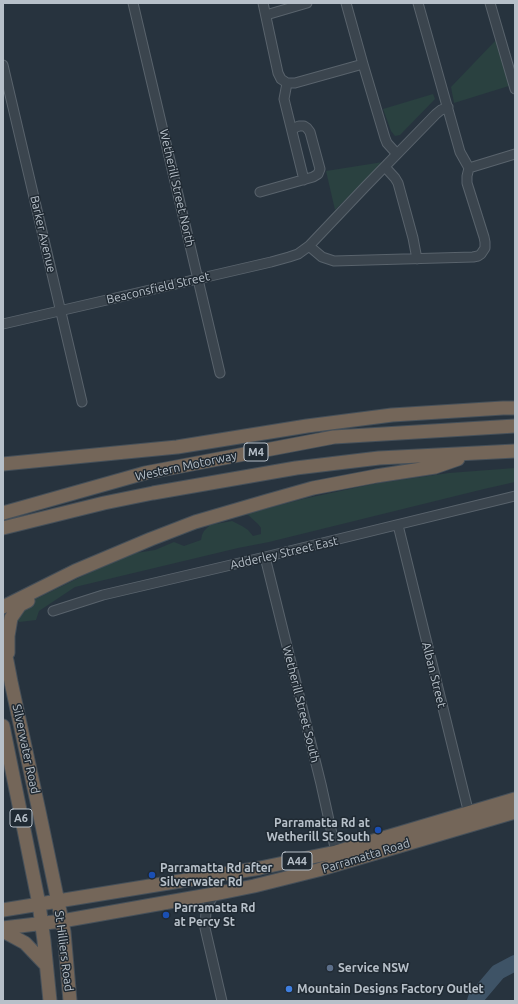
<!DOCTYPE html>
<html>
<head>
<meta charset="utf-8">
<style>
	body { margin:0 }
	#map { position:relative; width:518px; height:1004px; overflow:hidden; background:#27333e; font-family:Ubuntu,sans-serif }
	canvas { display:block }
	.frame { position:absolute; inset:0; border:4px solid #b7c0c9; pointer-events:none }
</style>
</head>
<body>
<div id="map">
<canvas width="518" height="1004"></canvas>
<div class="frame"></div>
</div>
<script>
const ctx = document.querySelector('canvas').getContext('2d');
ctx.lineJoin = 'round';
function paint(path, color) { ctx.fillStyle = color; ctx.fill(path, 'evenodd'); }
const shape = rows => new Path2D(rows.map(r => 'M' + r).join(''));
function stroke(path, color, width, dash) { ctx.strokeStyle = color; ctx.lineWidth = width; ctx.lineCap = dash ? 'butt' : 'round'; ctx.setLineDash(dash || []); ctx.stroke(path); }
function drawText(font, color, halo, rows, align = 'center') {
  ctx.font = font + ' Ubuntu,sans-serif'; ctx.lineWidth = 3; ctx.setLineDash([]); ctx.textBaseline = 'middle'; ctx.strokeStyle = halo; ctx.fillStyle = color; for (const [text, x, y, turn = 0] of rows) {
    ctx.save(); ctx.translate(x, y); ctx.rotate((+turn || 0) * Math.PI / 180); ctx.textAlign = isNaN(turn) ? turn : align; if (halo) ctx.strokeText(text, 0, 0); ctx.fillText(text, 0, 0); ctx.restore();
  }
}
const green = shape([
	[497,39,512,85,454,103,451,87],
	[433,94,435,99,400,135,395,136,391,131,383,109],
	[383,162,335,210,326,171],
	[515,468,515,482,484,489,269,542,238,548,75,587,39,611,36,620,19,622,15,618,27,605,36,599,95,570,136,553,155,550,174,542,184,546,201,540,202,535,204,531,210,525,232,521,242,526,248,530,253,536,261,534,261,528,258,524,247,514,303,499,373,484,449,473]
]);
const river = shape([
	[475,1001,476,998,498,972,515,963]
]);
const minor = shape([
	[133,3,220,373],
	[263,3,278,73,281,79,287,83,284,99,304,180],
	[346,3,363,64,385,138,387,143,397,154],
	[490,3,515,89],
	[266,15,307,3],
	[3,65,82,402],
	[287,83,295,83,363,64],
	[385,167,395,178,398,183,413,238,417,259],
	[469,168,515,154],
	[260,192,313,177,318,174,320,169,310,132,307,128,304,126,299,126,292,129],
	[309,246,322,257,334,261,473,257,478,256,481,254,485,248,485,242,484,237,467,183,467,176,469,168,460,152,418,3],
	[3,324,271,262,289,257,298,254,309,246,364,188,436,114,441,110,448,107],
	[398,525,470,818],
	[265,557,321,784,336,852],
	[53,611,103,595,265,557,515,496],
	[214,894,208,905,206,911,205,928,222,1001]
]);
const highway = shape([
	[3,464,177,447,307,426,392,415,503,408,515,408],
	[3,513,145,473,334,437,515,426],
	[3,528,104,503,153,493,296,468,379,458,515,451],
	[3,607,75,571,151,539,195,522,267,501,313,488,376,476,435,467,458,459],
	[3,645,7,661,11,682,39,811,62,921,64,932,70,1001],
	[8,653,8,636,11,618,20,605,28,601],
	[3,726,39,904,44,941,50,1001],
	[3,910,260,868,312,857,336,852,515,799],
	[3,928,62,921,214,894,254,886,318,870,515,812],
	[3,931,25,943,46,965]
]);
const markers = [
	[378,830,4,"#1a4fb4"],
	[152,875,4,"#1a4fb4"],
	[166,915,4,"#1a4fb4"],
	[330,968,4,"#5c6f8a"],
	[289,989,4,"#3f7fe0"]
];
const shields = [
	[256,452,24],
	[21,818,22],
	[297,861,30]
];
const shieldNames = [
	["M4",256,452],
	["A6",21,818],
	["A44",297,861]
];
const streetNames = [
	["Wetherill Street North",177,188,77],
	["Barker Avenue",43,234,77],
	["Beaconsfield Street",158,288,-13],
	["Western Motorway",186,466,-12],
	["Adderley Street East",284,553,-13],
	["Alban Street",434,675,76],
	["Wetherill Street South",301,704,76],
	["Silverwater Road",26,749,78],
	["Parramatta Road",366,856,-17],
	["St Hilliers Road",64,951,83]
];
const poiNames = [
	["Parramatta Rd at",370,823,"right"],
	["Wetherill St South",370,837,"right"],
	["Parramatta Rd after",160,868],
	["Silverwater Rd",160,882],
	["Parramatta Rd",174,908],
	["at Percy St",174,922],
	["Service NSW",338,968],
	["Mountain Designs Factory Outlet",297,989]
];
paint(green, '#2a4140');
stroke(river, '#3e5366', 16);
stroke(minor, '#59636c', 11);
stroke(highway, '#465059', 15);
stroke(minor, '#3b454e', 9);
stroke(highway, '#746659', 13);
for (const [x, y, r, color] of markers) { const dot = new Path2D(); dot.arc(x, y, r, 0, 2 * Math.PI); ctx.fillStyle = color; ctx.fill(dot); stroke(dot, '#202a33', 1.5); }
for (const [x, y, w] of shields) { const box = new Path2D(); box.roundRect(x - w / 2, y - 9, w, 18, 3); ctx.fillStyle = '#202a33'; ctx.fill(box); stroke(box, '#b7c0c9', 1); }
drawText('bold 11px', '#b7c0c9', null, shieldNames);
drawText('12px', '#b7c0c9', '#202a33', streetNames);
drawText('bold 12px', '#b7c0c9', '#202a33', poiNames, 'left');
</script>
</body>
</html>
